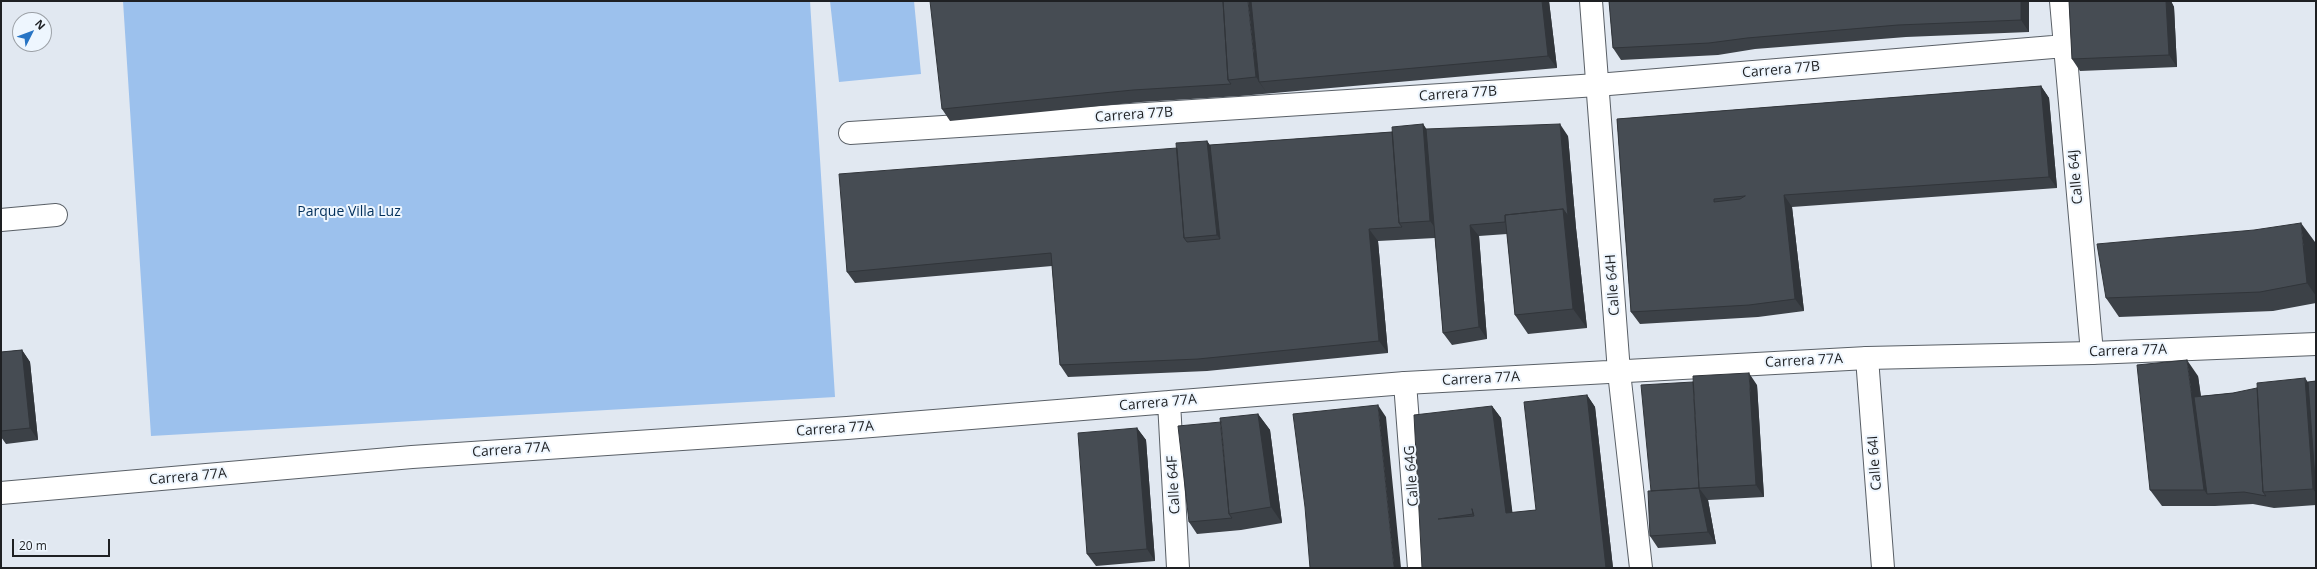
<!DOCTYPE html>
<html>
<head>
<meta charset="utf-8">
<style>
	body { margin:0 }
	#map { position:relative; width:2317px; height:569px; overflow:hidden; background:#e1e8f1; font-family:"Open Sans",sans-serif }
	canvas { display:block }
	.frame { position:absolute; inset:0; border:2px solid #1e2023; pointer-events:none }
	.north { position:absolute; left:12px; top:12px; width:40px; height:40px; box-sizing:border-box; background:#eef6fe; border:1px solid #9ba0a6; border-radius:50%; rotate:48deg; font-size:11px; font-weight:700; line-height:16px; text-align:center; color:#1e2023 }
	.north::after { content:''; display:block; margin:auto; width:14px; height:18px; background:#2774c4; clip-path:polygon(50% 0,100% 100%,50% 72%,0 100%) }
	.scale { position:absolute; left:12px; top:539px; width:98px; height:18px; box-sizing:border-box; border:2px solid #1e2023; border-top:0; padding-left:5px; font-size:12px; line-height:14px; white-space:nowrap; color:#1e2023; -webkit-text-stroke:3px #eef6fe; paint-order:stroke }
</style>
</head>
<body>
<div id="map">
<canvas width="2317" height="569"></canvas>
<div class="frame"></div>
<div class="north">N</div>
<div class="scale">20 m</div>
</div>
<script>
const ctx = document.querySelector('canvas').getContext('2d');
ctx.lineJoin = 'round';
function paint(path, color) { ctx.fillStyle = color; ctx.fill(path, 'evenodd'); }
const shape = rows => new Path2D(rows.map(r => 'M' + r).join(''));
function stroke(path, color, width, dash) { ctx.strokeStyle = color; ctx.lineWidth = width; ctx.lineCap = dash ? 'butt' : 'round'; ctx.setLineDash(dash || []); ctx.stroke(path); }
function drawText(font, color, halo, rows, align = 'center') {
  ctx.font = font + ' "Open Sans",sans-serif'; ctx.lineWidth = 4; ctx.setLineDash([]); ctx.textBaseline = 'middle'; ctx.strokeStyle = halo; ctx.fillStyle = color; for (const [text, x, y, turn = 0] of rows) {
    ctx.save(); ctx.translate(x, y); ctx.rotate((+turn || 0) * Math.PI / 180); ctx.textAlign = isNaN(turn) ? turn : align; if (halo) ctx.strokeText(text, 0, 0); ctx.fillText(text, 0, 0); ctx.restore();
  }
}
const green = shape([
	[123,1,810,1,835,397,151,436],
	[830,1,914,1,921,74,839,82]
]);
const street = shape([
	[2061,1,2092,353],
	[850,133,1597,85,2065,46],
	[1,220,56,215],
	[1867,358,1883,568],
	[1619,372,1641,568],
	[1405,383,1419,568]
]);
const secondary = shape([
	[1591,1,1619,372],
	[1169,402,1178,568],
	[1,493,412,457,847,428,1405,383,1867,358,2092,353,2316,344]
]);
const wall = shape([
	[1549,1,1557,68,1240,96,1141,102,950,121,942,109],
	[1609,1,2029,1,2029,32,1906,37,1755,49,1718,55,1621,60,1613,48],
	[2069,1,2171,1,2174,7,2177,67,2080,71,2072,59],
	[2041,86,2049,98,2057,188,1792,207,1804,311,1758,317,1640,324,1631,312,1617,119],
	[1423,124,1426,129,1568,136,1576,228,1587,328,1528,334,1515,315,1507,234,1479,236,1487,339,1452,345,1443,333,1435,238,1378,241,1388,353,1207,371,1068,377,1060,365,1052,266,855,283,847,272,1177,148,1207,141,1210,145,1392,132],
	[2315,242,2316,256,2316,303,2273,311,2119,317,2106,298],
	[22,350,30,362,38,440,6,444,1,437,1,352],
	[2198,376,2201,396,2233,393,2316,381,2316,505,2274,508,2253,504,2215,506,2162,506,2150,490],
	[1757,385,1764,497,1708,500,1716,544,1658,548,1650,536,1651,491],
	[1587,395,1595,407,1613,568,1422,568,1492,406,1501,418,1512,513,1536,510],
	[1258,414,1270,430,1282,523,1241,530,1197,534,1189,522],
	[1137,428,1146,440,1155,561,1096,566,1087,554]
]);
const shadedWall = shape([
	[1248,1,1258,1,1259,82,1267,93,1256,77],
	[1542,1,1549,1,1557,68,1548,56],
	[2021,1,2029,1,2029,32,2021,20],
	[2166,1,2171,1,2174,7,2177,67,2169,55],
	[2041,86,2049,98,2057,188,2049,177],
	[1423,124,1434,140,1442,237,1430,221],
	[1560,124,1568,136,1576,228,1587,328,1573,309,1563,209],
	[1207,141,1218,157,1228,251,1217,235],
	[1784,195,1792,207,1804,311,1795,299],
	[2301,223,2315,242,2316,256,2316,296,2307,283],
	[1470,225,1479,236,1487,339,1479,327],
	[1369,229,1378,241,1388,353,1379,341],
	[22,350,30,362,38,440,30,428],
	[2187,360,2198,376,2214,494,2207,494,2204,490],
	[1749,373,1757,385,1764,497,1756,485],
	[2305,378,2316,393,2316,493,2313,489],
	[1587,395,1595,407,1613,568,1606,568],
	[1378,405,1386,417,1401,568,1394,568],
	[1492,406,1501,418,1514,525,1506,513],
	[1258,414,1270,430,1282,523,1271,507],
	[1137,428,1146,440,1155,561,1147,549],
	[1699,488,1708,500,1716,544,1708,532]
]);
const building = shape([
	[930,1,1223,1,1228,80,1231,84,1133,90,942,109,930,1],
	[1223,1,1248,1,1256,77,1228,80,1223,1],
	[1251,1,1542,1,1548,56,1259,82,1251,1],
	[1609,1,2021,1,2021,20,1898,25,1747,38,1709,43,1613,48,1609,1],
	[2069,1,2166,1,2169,55,2072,59,2069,1],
	[2041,86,2049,177,1784,195,1795,299,1749,305,1631,312,1617,119,2041,86],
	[1745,196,1740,199,1714,202,1714,199,1745,196],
	[1423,124,1430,221,1399,223,1392,127,1423,124],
	[1560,124,1568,216,1563,209,1505,215,1505,222,1470,225,1479,327,1443,333,1426,129,1560,124],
	[1392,132,1399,223,1402,227,1369,229,1379,341,1198,359,1060,365,1051,253,847,272,839,174,1177,148,1184,238,1187,242,1220,239,1210,145,1392,132],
	[1207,141,1217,235,1184,238,1176,143,1207,141],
	[1563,209,1573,309,1515,315,1505,215,1563,209],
	[2301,223,2307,283,2260,292,2106,298,2097,244,2254,230,2301,223],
	[22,350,30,428,1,431,1,352,22,350],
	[2187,360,2204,490,2150,490,2137,365,2187,360],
	[1749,373,1756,485,1699,488,1693,376,1749,373],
	[2305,378,2313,489,2263,492,2257,383,2305,378],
	[2316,381,2316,493,2308,382,2316,381],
	[1693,382,1699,488,1651,491,1641,385,1693,382],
	[2257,388,2263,492,2266,496,2244,492,2207,494,2194,397,2233,393,2257,388],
	[1587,395,1606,568,1422,568,1414,415,1492,406,1506,513,1536,510,1524,402,1587,395],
	[1472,509,1474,516,1438,519,1473,514,1472,509],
	[1378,405,1394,568,1310,568,1305,507,1293,414,1378,405],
	[1258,414,1271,507,1229,514,1220,418,1258,414],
	[1221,422,1229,514,1232,518,1189,522,1178,426,1221,422],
	[1137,428,1147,549,1087,554,1078,433,1137,428],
	[1699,488,1708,532,1650,536,1648,491,1699,488]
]);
const streetNames = [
	["Carrera 77B",1781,70,-5],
	["Carrera 77B",1458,94,-4],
	["Carrera 77B",1134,115,-4],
	["Calle 64J",2076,177,-95],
	["Calle 64H",1613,285,-94],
	["Carrera 77A",2128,351,-2],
	["Carrera 77A",1804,361,-3],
	["Carrera 77A",1481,379,-3],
	["Carrera 77A",1158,403,-5],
	["Carrera 77A",835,429,-4],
	["Carrera 77A",511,450,-4],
	["Calle 64I",1875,463,-94],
	["Calle 64G",1412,476,-94],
	["Carrera 77A",188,477,-5],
	["Calle 64F",1174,485,-93]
];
const parkNames = [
	["Parque Villa Luz",349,212]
];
paint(green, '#9cc1ed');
stroke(street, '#5a6067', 24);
stroke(secondary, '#5a6067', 24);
stroke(street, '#fff', 22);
stroke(secondary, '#fff', 22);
paint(wall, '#3c4147');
paint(shadedWall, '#31353a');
paint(building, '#464c53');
stroke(building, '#31353a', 1);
drawText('14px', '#1e2023', '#eef6fe', streetNames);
drawText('14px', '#002e5a', '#eef6fe', parkNames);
</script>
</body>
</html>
